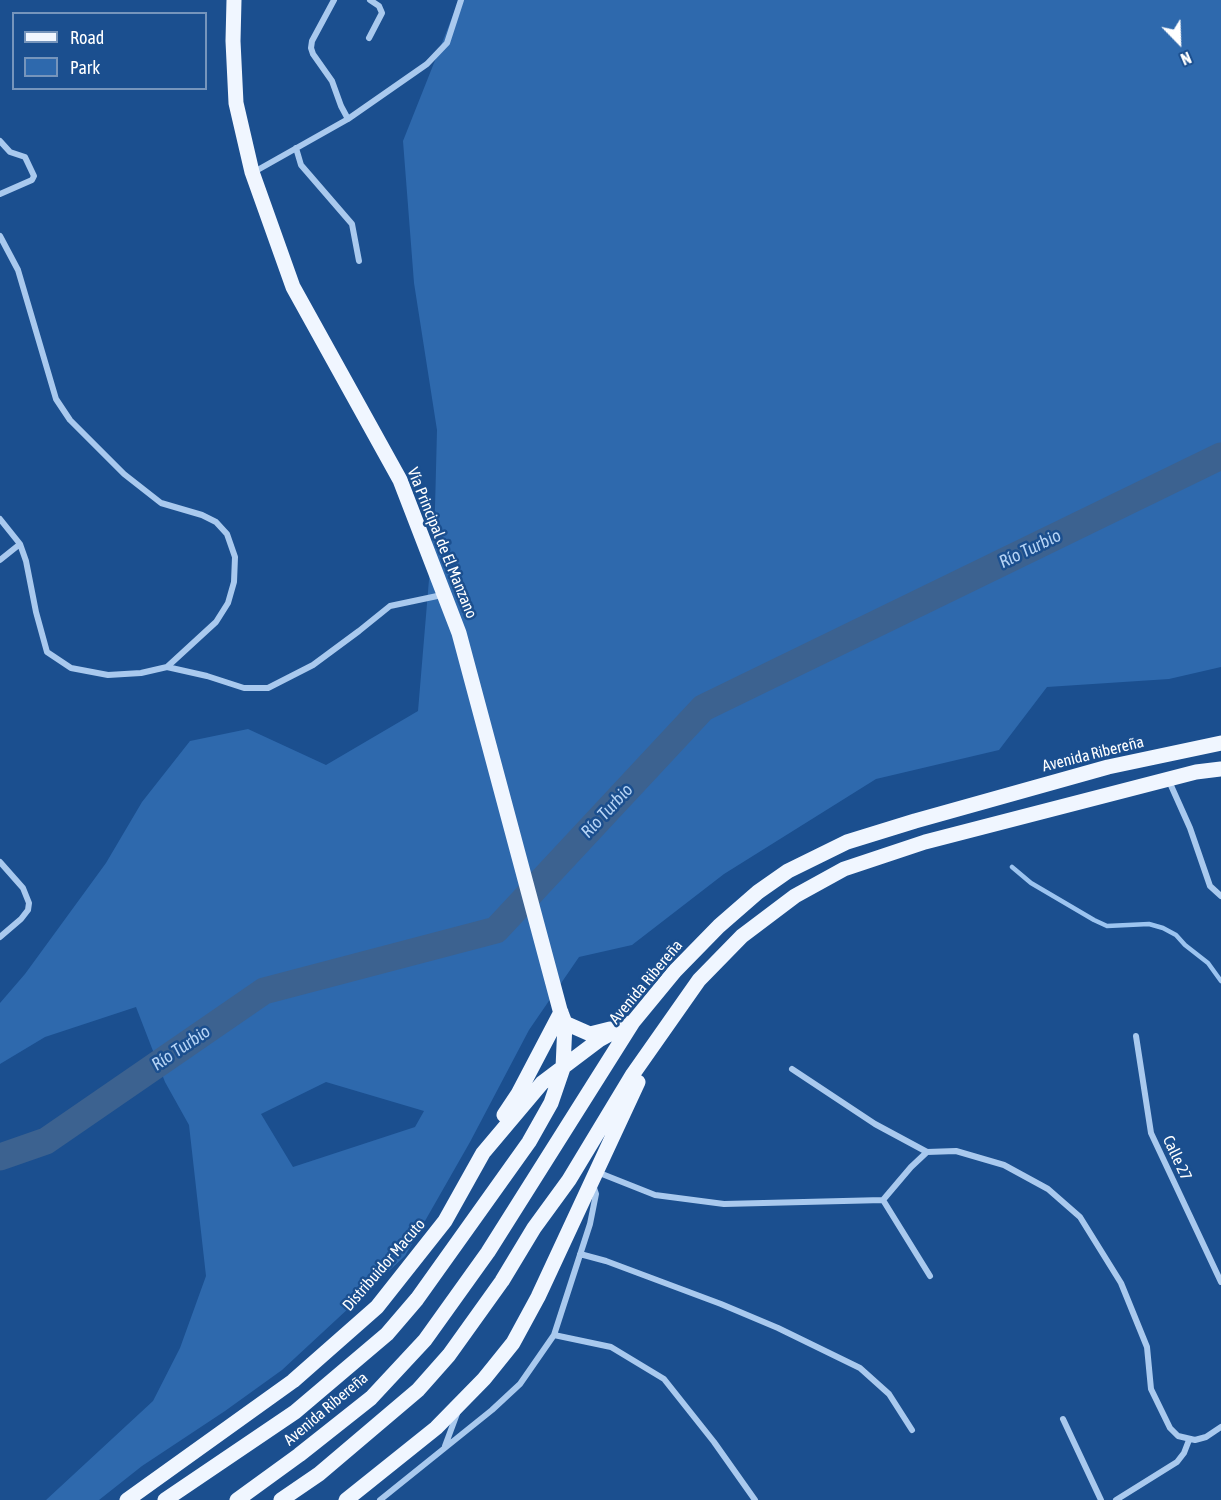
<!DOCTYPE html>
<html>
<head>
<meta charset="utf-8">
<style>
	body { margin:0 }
	#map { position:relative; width:1221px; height:1500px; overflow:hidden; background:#1b4f8f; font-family:"Asap Condensed",sans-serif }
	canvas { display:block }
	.legend { position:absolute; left:12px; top:12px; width:195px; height:78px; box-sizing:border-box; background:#1b4f8f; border:2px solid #7695bc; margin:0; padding:8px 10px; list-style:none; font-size:18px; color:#fff }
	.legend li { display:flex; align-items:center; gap:12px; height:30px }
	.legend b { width:30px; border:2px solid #7695bc }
	.north { position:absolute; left:1149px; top:12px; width:60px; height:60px; -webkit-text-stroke:4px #1b4f8f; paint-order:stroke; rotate:157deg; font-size:16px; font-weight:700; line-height:24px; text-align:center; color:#fff }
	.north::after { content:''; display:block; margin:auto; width:21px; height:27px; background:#fff; clip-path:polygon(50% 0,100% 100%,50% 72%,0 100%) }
</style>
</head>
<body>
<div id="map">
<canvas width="1221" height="1500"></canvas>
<ul class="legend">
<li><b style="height:8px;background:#f0f6ff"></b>Road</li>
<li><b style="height:16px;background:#2e69ad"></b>Park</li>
</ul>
<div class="north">N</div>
</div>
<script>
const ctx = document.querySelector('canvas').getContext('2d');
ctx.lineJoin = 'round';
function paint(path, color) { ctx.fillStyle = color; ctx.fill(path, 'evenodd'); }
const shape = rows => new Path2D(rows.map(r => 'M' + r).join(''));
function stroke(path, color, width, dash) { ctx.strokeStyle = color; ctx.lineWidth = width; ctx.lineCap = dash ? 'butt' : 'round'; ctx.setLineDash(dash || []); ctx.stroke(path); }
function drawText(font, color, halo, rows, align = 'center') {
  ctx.font = font + ' "Asap Condensed",sans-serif'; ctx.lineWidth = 5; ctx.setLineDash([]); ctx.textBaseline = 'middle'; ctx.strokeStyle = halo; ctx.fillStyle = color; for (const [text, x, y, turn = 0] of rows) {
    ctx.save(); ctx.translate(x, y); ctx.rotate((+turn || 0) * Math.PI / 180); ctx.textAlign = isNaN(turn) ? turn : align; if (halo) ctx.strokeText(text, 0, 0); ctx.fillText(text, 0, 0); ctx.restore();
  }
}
const green = shape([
	[459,0,1221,0,1221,667,1169,679,1047,687,999,750,876,779,724,874,632,945,579,957,529,1030,470,1142,405,1256,282,1370,225,1411,142,1466,99,1500,46,1500,153,1401,180,1348,206,1276,189,1125,165,1082,136,1007,45,1037,0,1064,0,1003,25,974,106,863,142,802,190,741,248,729,326,765,418,711,435,508,437,430,414,283,403,141],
	[326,1082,424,1111,415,1127,293,1167,261,1114]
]);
const stream = shape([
	[1012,867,1031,883,1094,920,1107,926,1149,924,1163,928,1176,935,1185,945,1208,963,1221,981]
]);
const river = shape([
	[0,1157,46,1141,264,991,496,930,703,708,1221,456]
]);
const street = shape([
	[334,0,312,41,311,48,313,54,332,81,341,106,348,119],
	[369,38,382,13,379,6,370,0],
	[0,141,10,152,25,157,34,176,32,180,0,194],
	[296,148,301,165,352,224,359,261],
	[254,172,348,119,427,64,447,43,461,0],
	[0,236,18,270,56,399,70,420,124,474,161,503,202,515,216,522,227,534,235,557,234,582,228,603,216,622,167,667],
	[0,519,20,544,26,561,36,612,47,652,71,668,108,675,141,673,167,667,207,676,244,688,268,688,313,665,359,631,390,606,442,595],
	[0,560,20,544],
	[1169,781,1190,828,1210,886,1221,896],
	[0,862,23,888,29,903,28,910,21,919,0,937],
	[1136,1036,1151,1133,1221,1282],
	[792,1069,875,1124,927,1152],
	[597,1172,655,1195,724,1204,883,1200,911,1167,927,1152,956,1151,1004,1165,1048,1189,1080,1217,1121,1283,1147,1347,1151,1389,1170,1428,1178,1436,1195,1440,1206,1437,1221,1427],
	[883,1200,930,1276],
	[580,1254,606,1261,721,1304,778,1328,860,1368,889,1394,912,1430],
	[554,1335,611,1347,664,1379,714,1442,755,1500],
	[1063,1419,1101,1500],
	[445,1446,458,1411],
	[380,1500,492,1410,520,1384,554,1335,590,1224,596,1194,593,1185],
	[1116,1500,1177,1462,1184,1453,1189,1440]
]);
const primary = shape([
	[565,1023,590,1034,610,1029],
	[504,1115,518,1094,561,1012],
	[127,1500,293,1381,377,1307,445,1221,483,1153,542,1083,599,1040,630,1023],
	[165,1500,295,1412,387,1334,417,1299,529,1142,551,1103,563,1068,565,1023,560,1010,459,633,400,480,293,287,252,172,236,103,233,41,234,0],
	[237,1500,299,1455,371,1398,425,1340,488,1252,633,1022,675,971,719,926,758,892,788,871,847,842,915,821,1108,767,1221,743],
	[281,1500,319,1474,418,1390,449,1355,502,1281,534,1228,569,1180,633,1074,699,980,742,936,795,896,844,869,925,842,1196,772,1221,769],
	[346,1500,436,1428,484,1379,513,1343,538,1297,638,1082]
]);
const streetNames = [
	["Vía Principal de El Manzano",442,543,68],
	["Avenida Ribereña",1093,754,-14],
	["Avenida Ribereña",646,982,-50],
	["Calle 27",1177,1158,65],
	["Distribuidor Macuto",384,1265,-49],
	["Avenida Ribereña",326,1409,-40]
];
const waterNames = [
	["Río Turbio",1030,549,-26],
	["Río Turbio",607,811,-47],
	["Río Turbio",181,1048,-34]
];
paint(green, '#2e69ad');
stroke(stream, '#9cc4f0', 4.5);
stroke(river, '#3c6290', 27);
stroke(street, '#a9c9ee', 6);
stroke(primary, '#f0f6ff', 15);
drawText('16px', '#fff', '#1b4f8f', streetNames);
drawText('italic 18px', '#b5d3f5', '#1b4f8f', waterNames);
</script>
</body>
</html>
